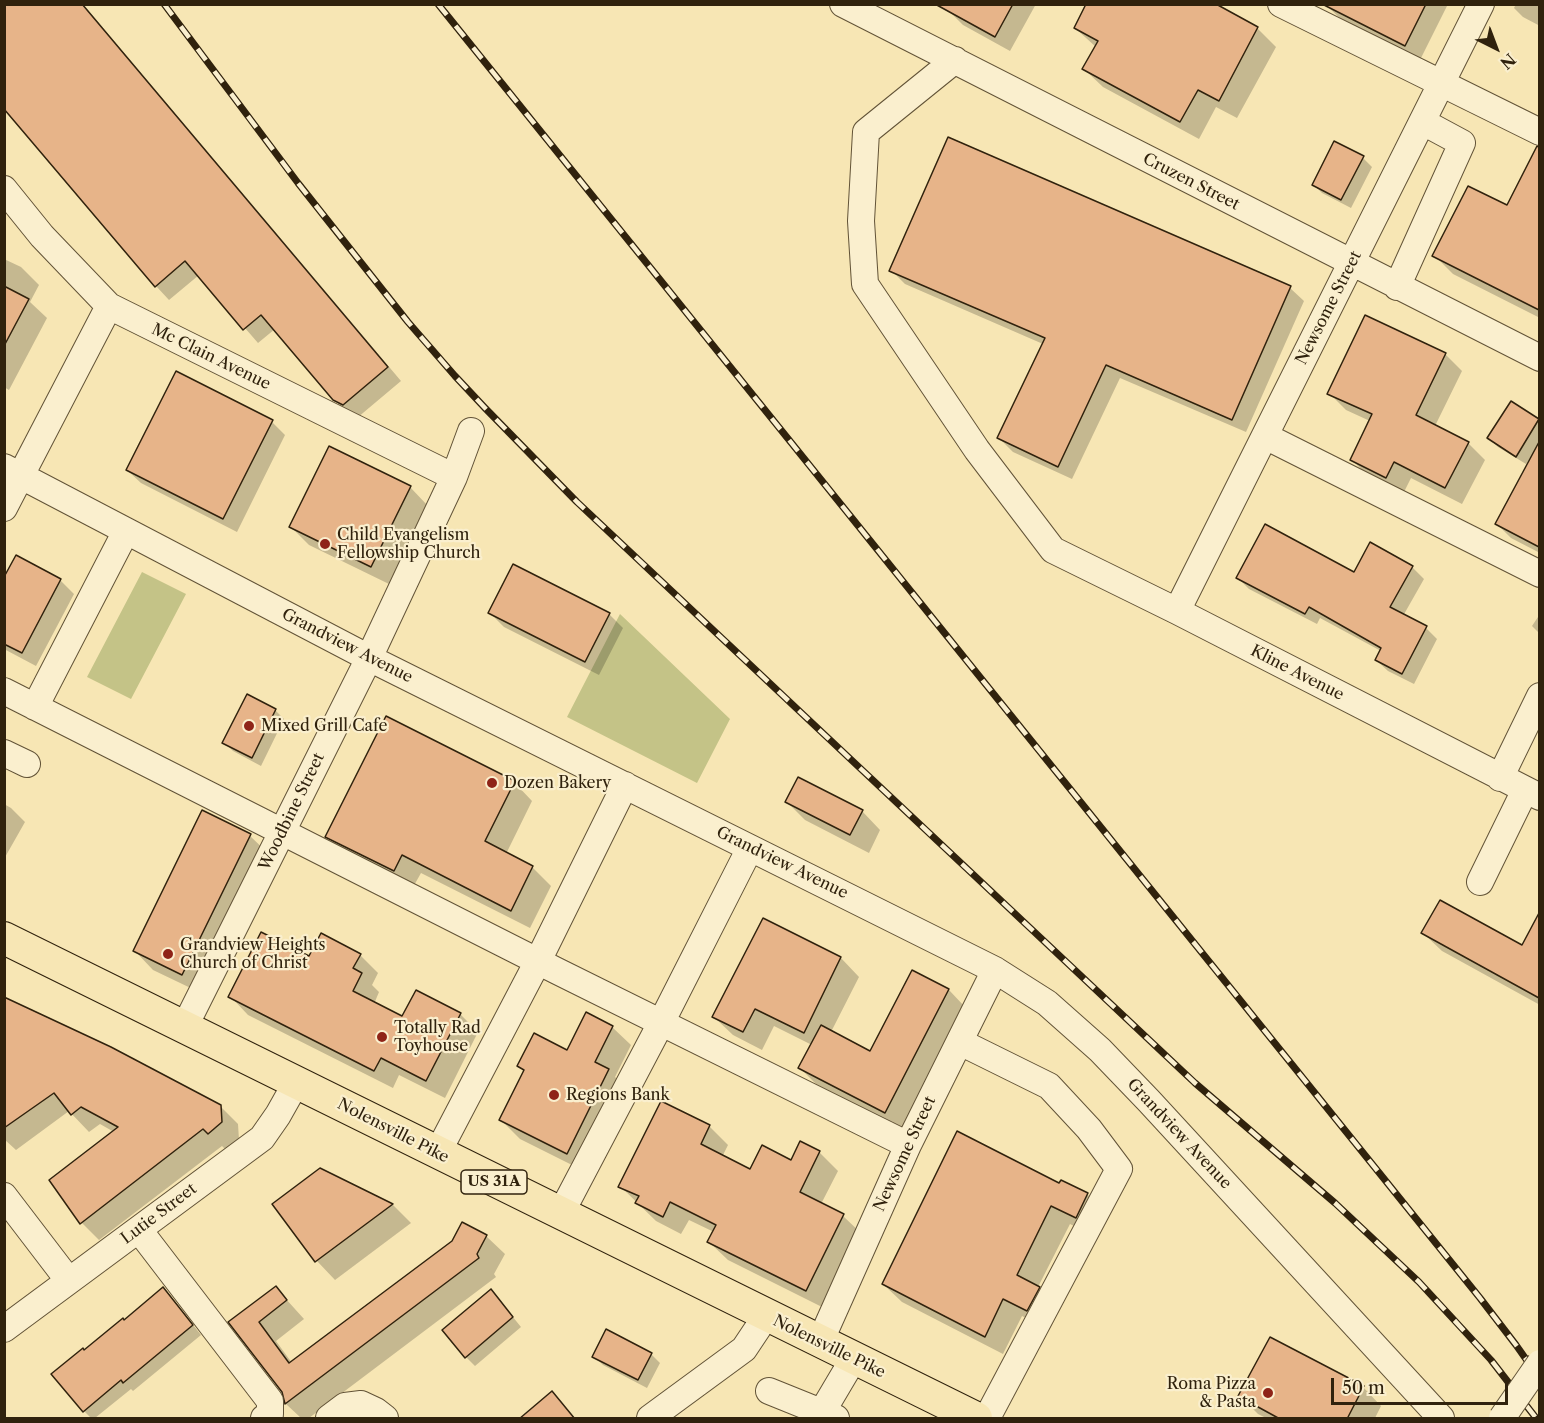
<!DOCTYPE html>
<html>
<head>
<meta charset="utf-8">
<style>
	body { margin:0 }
	#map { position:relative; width:1544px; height:1423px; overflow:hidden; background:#f7e6b4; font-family:"Libre Caslon Text",serif }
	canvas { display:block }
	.frame { position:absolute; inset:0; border:6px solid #30220d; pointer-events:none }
	.north { position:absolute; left:1466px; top:18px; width:60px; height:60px; -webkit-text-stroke:4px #faefce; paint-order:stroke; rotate:138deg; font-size:16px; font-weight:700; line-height:24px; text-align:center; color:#30220d }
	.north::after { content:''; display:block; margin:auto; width:21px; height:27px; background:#30220d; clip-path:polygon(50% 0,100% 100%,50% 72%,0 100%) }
	.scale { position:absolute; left:1331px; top:1378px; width:177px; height:27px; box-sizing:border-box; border:3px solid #30220d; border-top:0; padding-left:8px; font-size:18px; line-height:21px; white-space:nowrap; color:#30220d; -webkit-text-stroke:4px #faefce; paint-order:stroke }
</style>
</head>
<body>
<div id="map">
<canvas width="1544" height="1423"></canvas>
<div class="frame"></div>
<div class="north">N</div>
<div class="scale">50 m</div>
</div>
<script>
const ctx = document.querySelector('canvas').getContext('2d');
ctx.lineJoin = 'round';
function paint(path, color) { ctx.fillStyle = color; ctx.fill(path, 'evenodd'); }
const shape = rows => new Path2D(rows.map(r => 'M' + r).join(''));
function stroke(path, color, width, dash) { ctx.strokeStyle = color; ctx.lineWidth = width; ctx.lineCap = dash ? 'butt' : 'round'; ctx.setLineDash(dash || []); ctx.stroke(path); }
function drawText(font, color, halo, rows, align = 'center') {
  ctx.font = font + ' "Libre Caslon Text",serif'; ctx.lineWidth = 4.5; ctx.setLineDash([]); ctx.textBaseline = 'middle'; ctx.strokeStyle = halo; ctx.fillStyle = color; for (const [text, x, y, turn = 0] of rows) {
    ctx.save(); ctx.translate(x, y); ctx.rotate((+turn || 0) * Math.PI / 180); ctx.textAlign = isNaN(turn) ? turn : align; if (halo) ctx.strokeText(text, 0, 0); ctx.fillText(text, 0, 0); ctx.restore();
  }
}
const green = shape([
	[142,572,186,594,131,699,87,677],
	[620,614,730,719,697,783,567,717]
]);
const shadow = shape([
	[4,4,83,4,401,381,357,418,348,414,334,399,275,329,258,343,199,275,169,300,156,286],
	[951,4,1036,4,1010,51,963,25,948,10],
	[1329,4,1448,4,1420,60,1343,21,1328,7],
	[1516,4,1540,4,1540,26,1523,17,1514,8],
	[1075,28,1257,28,1276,47,1237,118,1216,107,1199,139,1103,87,1084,69,1096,47],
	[1335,143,1363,158,1372,167,1351,208,1322,193,1313,184],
	[1532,160,1540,164,1540,318,1453,274,1434,255,1507,207],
	[4,259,21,267,39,285,30,302,47,318,9,390,4,387],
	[891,270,1290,288,1304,301,1246,432,1120,378,1072,479,1013,452,999,438,1043,344,905,284],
	[1445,354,1462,371,1435,426,1468,443,1485,460,1462,504,1411,478,1403,494,1369,477,1352,460,1370,421,1346,410,1329,393],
	[1511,403,1540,421,1540,443,1526,464,1498,447,1489,438],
	[272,422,285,435,237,532,141,483,127,470],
	[1530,462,1540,467,1540,553,1511,538,1497,524],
	[410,487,428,506,389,584,309,545,291,527],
	[1371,544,1412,567,1424,579,1403,616,1426,628,1437,639,1414,684,1388,671,1376,660,1381,651,1320,618,1317,624,1249,589,1238,578,1354,574],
	[4,580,60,580,74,594,36,666,4,649],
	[490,613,609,614,623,628,599,675,504,627],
	[1540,614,1540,634,1532,626],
	[275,710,284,719,261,766,233,751,224,742],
	[514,782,532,801,506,854,532,867,551,886,530,928,421,873,412,889,345,855,327,836],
	[787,802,862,811,880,830,869,853,805,820],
	[4,804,11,808,25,822,4,859],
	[203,812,250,836,269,854,201,993,153,970,135,951],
	[1540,916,1540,1005,1442,951,1423,933,1523,947],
	[763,920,841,958,859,977,831,1032,870,1053,913,972,949,990,965,1007,902,1129,816,1084,799,1067,812,1045,774,1026,762,1050,733,1035,714,1017],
	[360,955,378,973,372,985,379,992,374,1004,402,1018,460,1014,478,1032,445,1098,399,1075,393,1088,248,1015,230,996,309,958],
	[4,998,220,1106,238,1124,239,1140,226,1150,222,1146,99,1240,82,1223,51,1180,114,1132,100,1124,89,1132,69,1111,16,1150,4,1139],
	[612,1027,631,1045,615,1077,627,1089,586,1172,520,1139,501,1120,525,1072,519,1066,568,1052],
	[709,1126,728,1145,722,1157,751,1171,791,1162,801,1143,819,1152,838,1171,821,1204,843,1216,862,1234,824,1308,728,1260,709,1242,714,1232,689,1220,681,1234,656,1221,620,1186],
	[320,1169,393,1205,411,1223,335,1280,317,1261,274,1204],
	[1059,1185,1087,1194,1106,1213,1094,1236,1070,1224,1038,1287,1057,1306,1046,1328,1022,1316,1003,1354,902,1302,883,1284],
	[486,1236,505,1254,494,1274,496,1277,309,1418,301,1418,286,1404,283,1391,231,1322,276,1288,304,1319,276,1341,292,1363,453,1242],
	[172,1298,201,1335,133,1391,131,1389,95,1418,91,1418,84,1411,85,1352,124,1322],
	[499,1300,521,1327,475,1366,466,1357],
	[651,1354,660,1363,647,1388,603,1365,594,1356],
	[1363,1387,1381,1406,1375,1418,1266,1418,1258,1414,1240,1396]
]);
const building = shape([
	[4,4,82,4,388,367,343,405,333,400,261,315,243,330,185,261,155,287,4,109,4,4],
	[935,4,1013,4,995,37,935,4],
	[1086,4,1216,4,1258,27,1219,101,1198,90,1180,122,1082,69,1098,41,1074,28,1086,4],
	[1322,4,1426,4,1405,46,1322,4],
	[948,137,1291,286,1232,420,1106,365,1058,467,997,438,1045,338,889,271,948,137],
	[1334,141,1364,156,1341,200,1312,185,1334,141],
	[1537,146,1539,147,1539,310,1432,256,1468,186,1507,205,1537,146],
	[4,286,29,299,4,346,4,286],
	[1365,315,1446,353,1416,415,1469,442,1445,488,1394,462,1386,478,1350,460,1372,414,1327,394,1365,315],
	[176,371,273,420,223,519,126,470,176,371],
	[1511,401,1539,419,1516,457,1487,438,1511,401],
	[1539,442,1539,547,1495,524,1539,442],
	[329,446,411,486,371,567,289,527,329,446],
	[1265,524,1354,572,1370,542,1413,566,1390,607,1427,626,1402,674,1375,660,1381,648,1309,607,1305,614,1236,578,1265,524],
	[16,555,61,579,22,653,4,644,4,577,16,555],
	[513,564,610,613,585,662,488,613,513,564],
	[247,694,276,709,252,758,222,743,247,694],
	[386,716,515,781,485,841,533,866,511,911,402,855,394,871,325,837,386,716],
	[798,777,863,810,850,835,785,802,798,777],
	[202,810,251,834,182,975,133,951,202,810],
	[1440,900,1522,945,1539,913,1539,998,1421,933,1440,900],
	[763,918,841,957,804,1033,755,1009,743,1032,712,1017,763,918],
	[261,932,309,956,321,933,361,954,353,968,362,973,353,991,402,1016,416,990,461,1013,426,1081,381,1058,374,1071,228,997,261,932],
	[912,970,949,989,885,1113,798,1068,821,1025,870,1051,912,970],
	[4,997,111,1047,221,1105,222,1122,208,1134,203,1129,80,1224,49,1180,118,1127,81,1107,71,1115,54,1093,4,1128,4,997],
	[586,1012,613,1026,595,1062,609,1069,567,1154,499,1120,524,1070,517,1066,534,1033,567,1050,586,1012],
	[661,1101,710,1125,701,1144,750,1169,762,1145,791,1160,800,1141,820,1151,800,1192,844,1214,806,1291,707,1242,716,1225,670,1202,663,1217,635,1203,639,1196,618,1187,661,1101],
	[957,1131,1059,1183,1061,1180,1088,1193,1076,1218,1051,1206,1017,1275,1040,1287,1027,1311,1003,1299,985,1337,882,1284,957,1131],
	[320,1168,393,1204,315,1262,272,1204,320,1168],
	[462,1222,487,1235,477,1254,479,1258,285,1404,282,1392,228,1322,276,1286,287,1300,259,1322,289,1363,452,1241,462,1222],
	[163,1287,193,1325,123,1383,121,1380,83,1412,51,1374,83,1348,84,1350,123,1318,124,1320,163,1287],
	[491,1289,513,1317,465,1358,442,1330,491,1289],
	[606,1329,652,1353,638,1380,592,1357,606,1329],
	[1270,1337,1364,1386,1347,1419,1280,1419,1238,1396,1270,1337],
	[552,1391,575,1419,519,1419,552,1391]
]);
const minor = shape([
	[843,4,1540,358],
	[1281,4,1540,132],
	[955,60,866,132,861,221,865,284,977,450,1053,550,1177,611,1540,797],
	[4,189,42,236,109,306,454,477],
	[1397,287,1462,143,1423,122],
	[1265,436,1540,574],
	[4,467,369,658,995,970,1047,1003,1100,1050,1149,1101,1441,1418],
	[4,508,109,306],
	[1177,611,1481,4],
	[4,691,557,971,908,1145],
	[35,707,126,531],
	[4,753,27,764],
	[1500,778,1540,696],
	[1480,882,1525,790],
	[184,1028,369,658,454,477,471,431],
	[960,1042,1049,1086,1089,1129,1119,1169,987,1418],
	[437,1154,538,961,625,785],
	[4,1196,69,1281],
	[560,1215,661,1023,750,848],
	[139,1230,270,1401,270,1414,264,1418],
	[4,1329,262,1138,278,1115,296,1083],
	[820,1342,908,1145,995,970],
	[769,1391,836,1418],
	[822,1412,854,1358],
	[329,1418,345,1406,361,1404,376,1411,385,1418],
	[650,1418,744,1349,766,1316]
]);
const major = shape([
	[4,938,976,1418]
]);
const rail = shape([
	[164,4,298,183,408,322,455,376,485,408,577,502,1195,1083,1335,1203,1419,1282,1491,1360,1536,1418],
	[438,4,1480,1298,1516,1345,1540,1379]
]);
const minorBridge = shape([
	[1502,1418,1540,1363]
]);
const markers = [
	[325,544,6,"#8f2418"],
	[249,726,6,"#8f2418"],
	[492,783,6,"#8f2418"],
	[168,954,6,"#8f2418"],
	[382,1037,6,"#8f2418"],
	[554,1095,6,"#8f2418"],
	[1268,1393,6,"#8f2418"]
];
const shields = [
	[494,1182,66]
];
const shieldNames = [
	["US 31A",494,1182]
];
const streetNames = [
	["Cruzen Street",1191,182,27],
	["Newsome Street",1329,308,-63],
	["Mc Clain Avenue",211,357,26],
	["Grandview Avenue",347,646,27],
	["Kline Avenue",1297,673,27],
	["Woodbine Street",292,812,-64],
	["Grandview Avenue",782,863,26],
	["Nolensville Pike",393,1131,27],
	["Grandview Avenue",1179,1134,47],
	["Newsome Street",905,1154,-65],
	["Lutie Street",159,1214,-37],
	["Nolensville Pike",829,1347,26]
];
const poiNames = [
	["Child Evangelism",337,535],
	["Fellowship Church",337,553],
	["Mixed Grill Cafe",261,726],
	["Dozen Bakery",504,783],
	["Grandview Heights",180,945],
	["Church of Christ",180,963],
	["Totally Rad",394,1028],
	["Toyhouse",394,1046],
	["Regions Bank",566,1095],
	["Roma Pizza",1256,1384,"right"],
	["& Pasta",1256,1402,"right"]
];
paint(green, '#c4c387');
paint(shadow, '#0003');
paint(building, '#e7b489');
stroke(building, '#30220d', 1.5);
stroke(minor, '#625337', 28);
stroke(major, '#30220d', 34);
stroke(minor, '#faefce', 26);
stroke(major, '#f7e6b4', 32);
stroke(rail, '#30220d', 7);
stroke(rail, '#faefce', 4.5, [14]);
stroke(minorBridge, '#625337', 28, []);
stroke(minorBridge, '#faefce', 26);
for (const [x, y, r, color] of markers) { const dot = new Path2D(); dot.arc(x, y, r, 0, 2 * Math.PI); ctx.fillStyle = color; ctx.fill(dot); stroke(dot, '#faefce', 2); }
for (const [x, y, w] of shields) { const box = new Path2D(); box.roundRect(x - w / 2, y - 12, w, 24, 4.5); ctx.fillStyle = '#faefce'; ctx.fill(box); stroke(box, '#30220d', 1.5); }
drawText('bold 15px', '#30220d', null, shieldNames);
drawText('16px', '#30220d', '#faefce', streetNames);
drawText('16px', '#30220d', '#faefce', poiNames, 'left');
</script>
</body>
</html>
